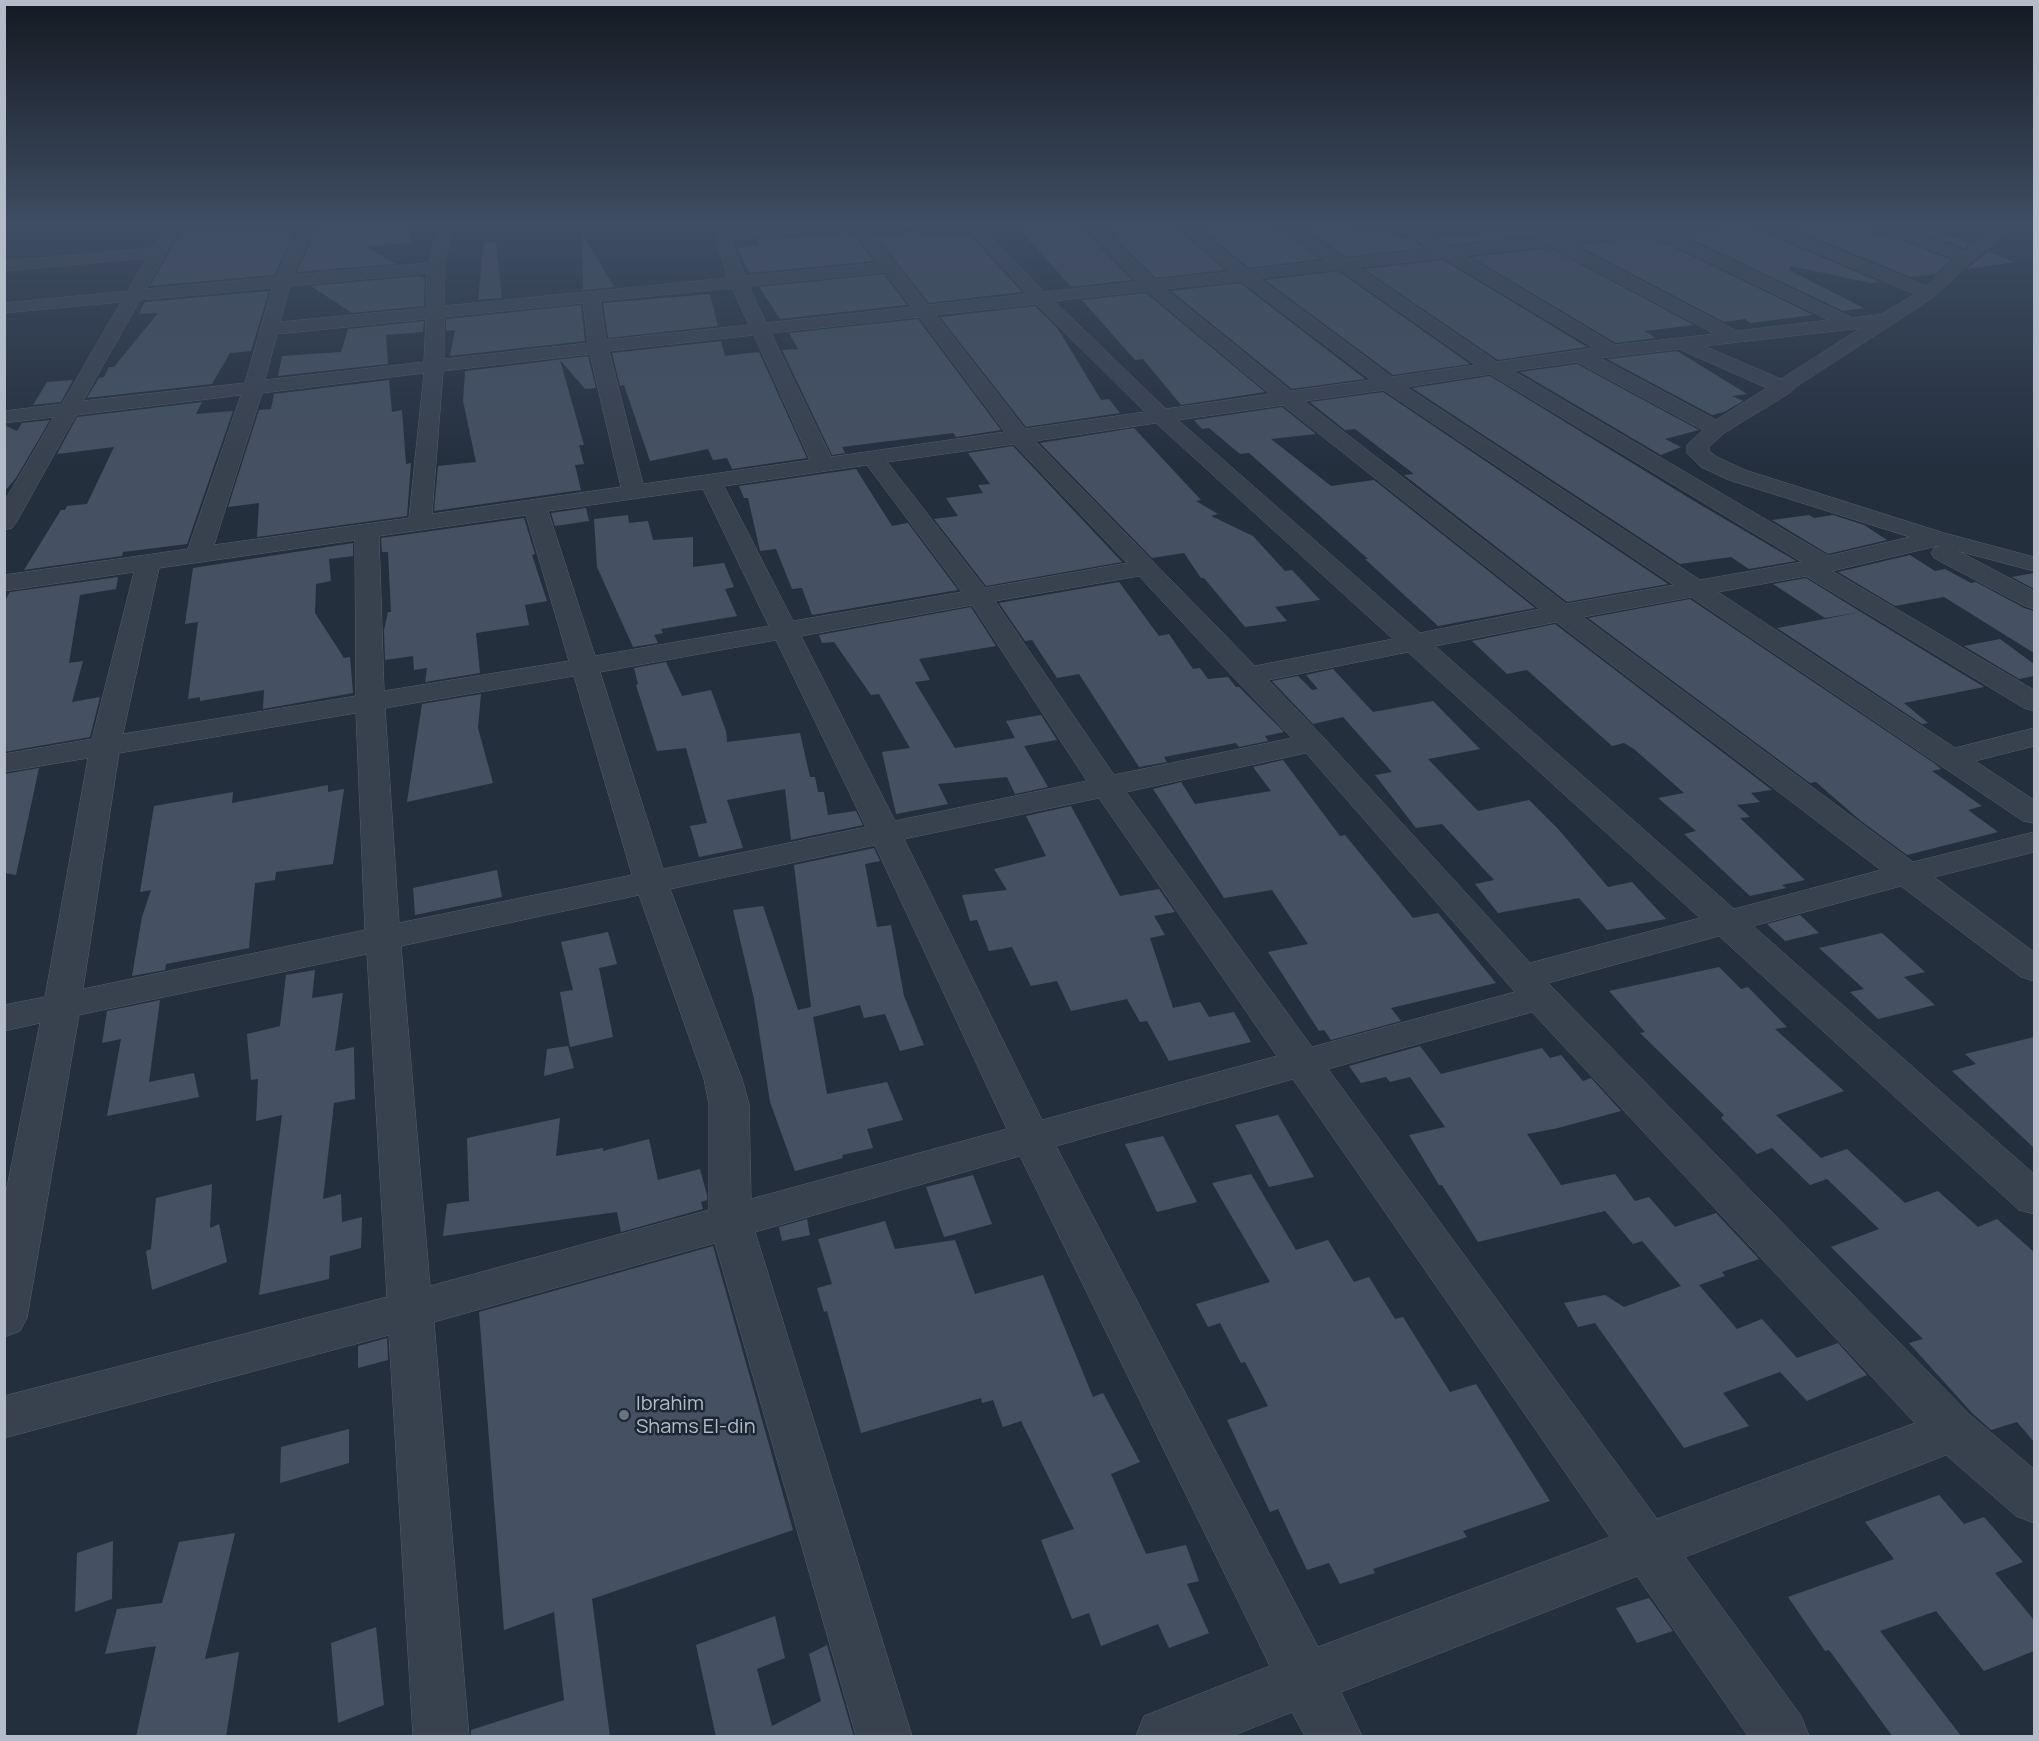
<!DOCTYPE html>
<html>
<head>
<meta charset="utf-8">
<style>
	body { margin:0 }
	#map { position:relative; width:2039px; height:1741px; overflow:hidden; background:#242f3e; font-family:Manrope,sans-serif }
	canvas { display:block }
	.frame { position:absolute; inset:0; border:6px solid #b4bcc9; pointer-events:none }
</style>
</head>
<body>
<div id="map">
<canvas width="2039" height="1741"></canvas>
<div class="frame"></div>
</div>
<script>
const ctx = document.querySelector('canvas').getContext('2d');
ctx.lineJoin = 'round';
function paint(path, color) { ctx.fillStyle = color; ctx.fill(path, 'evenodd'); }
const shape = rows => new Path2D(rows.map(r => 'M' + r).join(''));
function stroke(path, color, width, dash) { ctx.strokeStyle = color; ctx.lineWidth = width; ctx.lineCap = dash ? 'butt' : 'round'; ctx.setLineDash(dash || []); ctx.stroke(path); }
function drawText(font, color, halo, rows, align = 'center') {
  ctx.font = font + ' Manrope,sans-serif'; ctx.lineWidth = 5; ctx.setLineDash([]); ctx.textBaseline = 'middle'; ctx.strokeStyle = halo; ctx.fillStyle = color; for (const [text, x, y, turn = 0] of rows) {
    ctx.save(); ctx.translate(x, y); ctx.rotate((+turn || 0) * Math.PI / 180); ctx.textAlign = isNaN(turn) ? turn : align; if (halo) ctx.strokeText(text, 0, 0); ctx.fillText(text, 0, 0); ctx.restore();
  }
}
const building = shape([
	[319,223,410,223,411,243,365,246,396,264,297,272],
	[1014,223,1077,223,1132,280,1071,287],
	[1099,223,1172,223,1225,270,1156,278],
	[1194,223,1272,223,1320,259,1249,268],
	[1296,223,1348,223,1353,226,1373,224,1400,239,1410,238,1424,248,1346,257],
	[1590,223,1642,223,1450,245,1437,237],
	[1721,223,1749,223,1753,228,1880,282,1870,283,1791,266,1789,270,1864,308,1843,311,1679,233,1711,230],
	[1778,223,1868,223,1875,229,1876,235,1887,234,1951,260,1936,274,1911,277],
	[298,225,274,275,150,286,180,233,230,230,232,227],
	[1935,229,1970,244,1964,248,1918,231],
	[918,231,923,237,969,234,1022,292,929,303,876,236],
	[847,232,856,237,874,261,750,273,737,248,759,246,757,240],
	[582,233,614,287,583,290],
	[1651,236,1813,315,1750,323,1745,319,1724,322,1577,245],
	[484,242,496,242,502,298,478,300],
	[1550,248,1694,325,1645,331,1656,338,1616,343,1471,257],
	[1988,251,2014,262,1967,269],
	[1443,260,1587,347,1498,360,1364,269],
	[1338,271,1470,364,1393,375,1265,280],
	[884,274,907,305,780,319,759,287],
	[419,276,425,279,424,306,352,313,311,286],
	[1240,283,1365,379,1292,389,1171,291],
	[269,291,251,351,230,353,212,384,87,398,99,378,104,377,109,367,114,367,158,313,139,314,145,302],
	[1146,293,1265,392,1181,405,1143,359,1135,360,1082,300],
	[710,294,718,326,608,338,603,303],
	[581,305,585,341,450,356,455,330,446,331,446,319],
	[1035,306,1058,329,1101,400,1109,399,1120,413,1026,427,940,317],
	[918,319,1001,430,956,437,953,433,842,447,845,453,832,455,782,350,798,349,789,333],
	[424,321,423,332,386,335,388,364,278,376,282,356,341,352,348,329],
	[721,341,725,356,759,352,807,458,732,469,727,458,713,460,708,449,650,461,624,385,620,386,612,353],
	[1677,351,1747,394,1732,396,1743,401,1724,412,1712,415,1607,359],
	[588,356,596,388,585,389,560,360,584,445,579,445,584,464,575,465,581,490,434,511,438,466,476,462,463,401,465,371],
	[1577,364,1699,430,1665,439,1681,447,1661,455,1520,372],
	[1490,376,1694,501,1796,561,1749,569,1731,557,1680,564,1412,388],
	[73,380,61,402,33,405,47,382],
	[389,380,392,412,402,410,406,464,411,463,407,516,257,537,259,503,228,507,259,410,271,409,274,394],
	[1383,392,1668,584,1567,602,1404,475,1414,474,1355,429,1345,430,1310,402],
	[202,402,196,414,233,411,187,544,123,552,122,556,24,570,61,510,65,510,67,506,87,504,114,447,57,454,77,417],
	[1282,407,1316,434,1271,439,1331,486,1374,480,1535,608,1438,626,1365,559,1368,559,1249,453,1240,454,1209,428,1202,429,1194,420],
	[50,420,16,478,4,492,4,425,17,431,22,423],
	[1134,428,1201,500,1196,501,1218,514,1211,516,1253,536,1285,571,1292,570,1320,600,1275,607,1287,621,1245,627,1204,578,1201,578,1184,553,1152,558,1040,443],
	[1013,446,1122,562,986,586,934,519,958,516,946,498,983,493,978,485,990,484,968,453],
	[856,469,892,526,908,523,958,590,812,615,802,588,792,589,776,549,760,551,748,498,744,498,739,486],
	[586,508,589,521,555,526,551,513],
	[628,515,629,523,648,521,653,540,693,537,693,567,724,563,734,587,725,589,737,616,661,629,663,633,654,635,658,643,633,647,597,567,594,519],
	[1809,515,1814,518,1833,515,1864,525,1887,540,1828,554,1772,520],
	[524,518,535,554,532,555,547,601,525,605,529,625,476,633,480,673,425,682,427,668,414,670,413,656,385,660,384,630,388,612,391,612,388,552,382,552,381,538],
	[353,543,353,556,329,559,331,581,316,584,315,613,344,658,350,657,353,693,263,709,264,690,200,701,200,697,188,699,198,622,185,624,193,568],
	[1910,555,1935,571,1945,569,1971,583,1976,582,2024,608,2034,611,2034,653,1944,597,1895,606,1838,572],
	[2034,573,2034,589,2012,577],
	[118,577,116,589,80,595,69,663,83,661,72,702,100,697,90,737,4,752,4,602,10,592],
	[1806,578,1861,612,1825,618,1773,584],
	[1119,582,1159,636,1169,634,1193,669,1200,668,1208,679,1228,677,1236,687,1239,687,1284,732,1265,736,1268,741,1239,747,1236,743,1164,757,1167,762,1139,767,1079,674,1057,678,1032,640,1025,641,999,603],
	[1690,599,1934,763,1941,769,1932,771,1982,806,1968,810,1998,832,1907,855,1861,821,1816,782,1810,783,1588,618],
	[971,607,996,646,919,659,930,680,915,682,955,748,1015,738,1006,721,1041,715,1057,740,1024,746,1048,787,1015,794,1007,777,938,784,948,804,896,814,882,752,910,748,879,694,871,695,834,642,822,643,819,635],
	[1861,612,1928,653,1984,687,1904,703,1928,723,1922,724,1777,628],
	[1555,624,1772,790,1751,793,1760,802,1737,805,1750,817,1740,818,1805,880,1782,885,1786,888,1750,896,1684,834,1696,831,1658,798,1684,793,1634,749,1624,743,1612,746,1527,670,1507,674,1472,641],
	[2000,639,2034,664,2034,676,2019,679,1964,646],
	[666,662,682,696,711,690,726,731,727,742,800,733,810,777,815,777,818,792,824,792,828,815,856,811,863,825,791,840,785,789,727,800,743,848,699,857,690,826,707,823,686,748,657,751,636,685,638,684,634,668],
	[1333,669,1373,712,1433,701,1480,749,1428,759,1478,811,1529,800,1559,830,1608,887,1632,882,1666,919,1607,930,1579,898,1498,913,1475,884,1494,880,1442,824,1416,828,1375,775,1392,772,1343,717,1313,724,1272,681,1298,676,1312,690,1318,689,1306,675],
	[481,694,478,728,493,783,407,802,422,704],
	[1283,760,1340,836,1345,835,1413,918,1438,913,1496,983,1391,1008,1401,1021,1331,1040,1324,1030,1319,1031,1268,952,1308,944,1272,890,1224,898,1153,789,1181,782,1195,804,1271,791,1253,767],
	[39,768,16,875,4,873,4,774],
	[328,785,328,792,344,789,333,864,276,872,275,880,255,883,249,948,166,964,165,970,132,976,142,917,151,890,140,892,154,806,233,792,232,803],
	[1071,806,1120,896,1159,889,1175,912,1154,916,1165,935,1150,938,1173,1008,1200,1002,1209,1017,1234,1012,1251,1042,1169,1061,1147,1021,1140,1022,1127,999,1071,1011,1057,981,1031,986,1012,947,989,951,977,920,970,921,962,895,1007,890,994,869,1046,856,1026,816],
	[874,848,880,861,865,864,877,927,891,925,904,996,924,1045,900,1051,885,1014,864,1018,860,1005,813,1017,827,1094,887,1082,903,1120,867,1129,873,1148,842,1155,843,1158,795,1171,770,1102,754,999,733,910,763,906,798,1010,811,1007,794,865],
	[497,870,502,897,415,915,413,888],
	[1800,915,1819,933,1785,941,1767,924],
	[608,932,617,964,599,968,613,1037,570,1047,560,992,573,990,561,942],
	[1882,933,1925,972,1904,977,1935,1005,1878,1019,1850,992,1864,989,1819,948],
	[1719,967,1741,989,1748,987,1787,1027,1775,1029,1844,1091,1776,1115,1821,1158,1847,1149,1905,1203,1938,1191,1978,1227,1997,1219,2034,1252,2034,1442,2017,1422,1991,1430,1972,1413,1909,1343,1923,1339,1831,1247,1879,1229,1827,1179,1810,1185,1772,1148,1757,1154,1721,1118,1724,1115,1640,1033,1645,1032,1609,991],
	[315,970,312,998,343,993,335,1051,354,1047,355,1099,334,1103,323,1199,341,1194,342,1222,362,1217,361,1248,330,1256,329,1279,259,1295,282,1115,256,1121,258,1079,251,1080,247,1034,280,1026,286,975],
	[160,1000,149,1082,194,1073,199,1097,107,1116,121,1039,102,1043,107,1011],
	[2034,1037,2034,1148,1952,1071,1976,1064,1965,1054],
	[568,1046,574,1068,544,1076,547,1049],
	[1420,1046,1441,1074,1542,1048,1550,1058,1561,1055,1583,1081,1591,1078,1621,1111,1558,1128,1527,1134,1561,1185,1615,1174,1635,1201,1649,1197,1675,1227,1716,1213,1759,1259,1722,1272,1725,1276,1699,1285,1737,1329,1762,1319,1797,1358,1838,1343,1867,1375,1807,1401,1780,1372,1723,1393,1749,1426,1684,1448,1595,1323,1578,1327,1564,1303,1605,1295,1624,1307,1681,1286,1642,1241,1633,1244,1605,1211,1478,1242,1442,1185,1439,1185,1409,1135,1445,1127,1410,1077,1390,1082,1386,1077,1361,1083,1349,1066],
	[1278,1115,1314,1177,1269,1187,1235,1125],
	[560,1118,556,1156,603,1148,603,1151,649,1139,658,1180,700,1169,707,1195,707,1200,701,1202,703,1209,621,1232,617,1212,443,1236,447,1204,469,1201,467,1138],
	[1163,1136,1197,1202,1157,1212,1125,1144],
	[1251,1174,1296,1250,1328,1240,1354,1282,1369,1277,1395,1319,1403,1317,1450,1392,1476,1384,1550,1501,1463,1531,1467,1537,1373,1569,1375,1573,1340,1584,1329,1563,1307,1570,1278,1509,1270,1512,1227,1420,1268,1406,1245,1362,1241,1363,1220,1323,1208,1327,1196,1304,1270,1282,1212,1183],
	[973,1175,992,1224,944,1237,926,1187],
	[212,1184,210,1228,219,1224,227,1262,152,1290,146,1251,151,1249,156,1198],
	[807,1219,810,1235,782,1241,779,1227],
	[885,1221,895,1249,955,1240,975,1294,1043,1275,1093,1397,1103,1393,1140,1462,1111,1474,1146,1554,1186,1545,1199,1581,1187,1584,1209,1633,1169,1648,1158,1624,1101,1646,1089,1613,1072,1619,1041,1540,1074,1529,1021,1421,1003,1427,993,1400,982,1403,981,1398,861,1433,827,1311,824,1312,817,1288,832,1284,818,1239],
	[713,1246,793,1530,592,1599,610,1737,471,1737,471,1730,564,1700,554,1612,504,1630,479,1312],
	[387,1338,388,1360,358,1368,358,1346],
	[349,1429,349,1463,280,1483,281,1447],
	[1939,1495,1964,1524,1984,1517,2023,1562,1995,1573,2034,1620,2034,1651,1984,1671,1936,1611,1880,1631,1962,1737,1893,1737,1829,1650,1825,1651,1788,1597,1894,1559,1865,1522],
	[235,1533,205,1659,239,1652,226,1737,136,1737,156,1646,105,1654,117,1609,162,1603,179,1542],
	[113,1541,112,1599,75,1612,77,1553],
	[1649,1598,1673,1631,1637,1643,1616,1608],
	[775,1616,785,1658,757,1669,772,1726,821,1701,809,1654,827,1645,854,1737,716,1737,696,1645],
	[376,1627,384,1705,338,1723,331,1643]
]);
const minor = shape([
	[167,223,183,223,146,289,276,277,301,223,317,223,293,275,429,263,437,223,453,223,444,267,444,306,728,278,715,236,708,223,724,223,728,231,817,223,917,223,909,228,870,231,928,305,1027,294,962,223,978,223,1044,292,1137,282,1079,223,1096,223,1155,280,1230,272,1174,223,1191,223,1248,270,1326,261,1274,223,1292,223,1345,259,1431,249,1390,223,1409,223,1450,247,1652,224,1719,223,1711,228,1671,232,1853,318,1882,314,1915,294,1754,226,1751,223,1772,223,1926,286,1955,259,1873,226,1870,223,1891,223,1964,251,2002,223,2020,223,1972,261,1934,297,1794,388,1791,392,1724,433,1709,447,1709,451,1717,457,1745,470,1944,533,2034,557,2034,571,1958,551,2034,591,2034,609,2025,606,1934,558,1931,553,1934,548,1940,546,1937,546,1832,571,2034,690,2034,711,2024,708,1806,576,1718,592,1955,748,2034,728,2034,746,1975,761,2034,800,2034,823,2023,821,1691,597,1583,617,1913,862,2034,832,2034,852,1934,877,2034,952,2034,981,2021,977,1901,886,1753,926,2034,1174,2034,1214,2019,1210,1719,936,1548,983,1970,1415,2034,1469,2034,1523,2016,1516,1946,1455,1685,1557,1801,1716,1809,1736,1748,1736,1637,1576,1341,1692,1362,1736,1305,1736,1292,1712,1232,1736,1136,1736,1144,1716,1270,1666,1020,1156,755,1232,912,1736,856,1736,715,1243,434,1322,469,1736,413,1736,389,1335,4,1438,4,1396,387,1297,367,954,79,1015,27,1318,20,1331,4,1337,4,1202,40,1023,4,1031,4,1005,45,997,88,758,4,772,4,754,92,739,134,572,4,591,4,575,188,549,241,395,76,415,16,523,12,528,4,530,4,502,54,417,4,423,4,411,62,404,121,302,4,313,4,303,128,291,147,258,4,271,4,261,153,248,167,223],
	[853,229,878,263,745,276,732,240,853,229],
	[1651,234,1829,320,1737,331,1570,244,1651,234],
	[1550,246,1715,334,1615,345,1464,255,1550,246],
	[1444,258,1594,348,1497,362,1358,267,1444,258],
	[1339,269,1476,365,1392,377,1259,278,1339,269],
	[885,272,911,307,766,323,749,286,885,272],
	[427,273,426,308,280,322,290,286,427,273],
	[1241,281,1371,380,1291,391,1165,289,1241,281],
	[272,288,245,383,83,401,140,300,272,288],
	[732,288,749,325,606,340,600,301,732,288],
	[1147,291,1270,394,1166,409,1054,301,1147,291],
	[583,303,588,343,444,359,444,317,583,303],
	[1036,304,1145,412,1025,429,936,315,1036,304],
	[919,317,1005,432,831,457,771,333,919,317],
	[426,319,424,362,265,380,277,334,426,319],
	[1861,328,1781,379,1704,346,1861,328],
	[754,335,810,460,643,484,609,351,754,335],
	[1679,349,1767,388,1716,420,1600,358,1679,349],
	[590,354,621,487,432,514,443,371,590,354],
	[1577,362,1703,430,1687,445,1687,453,1701,467,1729,480,1910,537,1828,556,1513,371,1577,362],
	[424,373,409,518,214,545,262,393,424,373],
	[1490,374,1802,562,1700,580,1406,387,1490,374],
	[1384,390,1674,585,1566,604,1304,401,1384,390],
	[1283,405,1540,609,1420,633,1178,420,1283,405],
	[1156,423,1393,639,1255,666,1035,441,1156,423],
	[1014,444,1127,563,985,588,887,462,1014,444],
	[867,465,962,592,793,621,724,486,867,465],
	[703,489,769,626,595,656,548,511,703,489],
	[526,515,569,661,384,691,379,536,526,515],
	[355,540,356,696,123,734,159,568,355,540],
	[1139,576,1238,682,1292,738,1114,775,995,601,1139,576],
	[972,605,1087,781,895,821,801,636,972,605],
	[1556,622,1881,870,1734,909,1435,646,1556,622],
	[776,640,866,827,663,869,600,672,776,640],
	[1408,652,1700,918,1530,963,1323,737,1268,680,1408,652],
	[574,676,632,875,399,923,385,708,574,676],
	[356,713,365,930,83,989,119,753,356,713],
	[1306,753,1515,992,1312,1047,1126,792,1306,753],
	[1099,798,1277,1056,1042,1120,904,839,1099,798],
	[875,845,1007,1129,751,1199,749,1104,742,1079,670,889,875,845],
	[639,895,704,1079,709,1104,709,1210,430,1286,401,946,639,895],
	[1532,1012,1915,1423,1657,1519,1328,1069,1532,1012],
	[1293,1079,1610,1537,1318,1647,1056,1146,1293,1079]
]);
const markers = [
	[624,1415,6,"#6b7280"]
];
const nearPoinames = [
	["Ibrahim",636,1404],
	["Shams El-din",636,1427]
];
paint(building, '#455162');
stroke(minor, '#565f6c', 1);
paint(minor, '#38414e');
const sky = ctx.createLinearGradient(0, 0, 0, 467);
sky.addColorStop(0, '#141a22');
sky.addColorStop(0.48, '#3f4d63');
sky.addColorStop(1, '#3f4d6300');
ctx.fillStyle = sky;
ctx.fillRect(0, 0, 2039, 467);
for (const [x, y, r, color] of markers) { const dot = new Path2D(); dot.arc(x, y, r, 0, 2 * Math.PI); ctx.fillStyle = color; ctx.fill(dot); stroke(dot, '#1d2633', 2); }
drawText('20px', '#b4bcc9', '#1d2633', nearPoinames, 'left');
</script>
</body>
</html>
